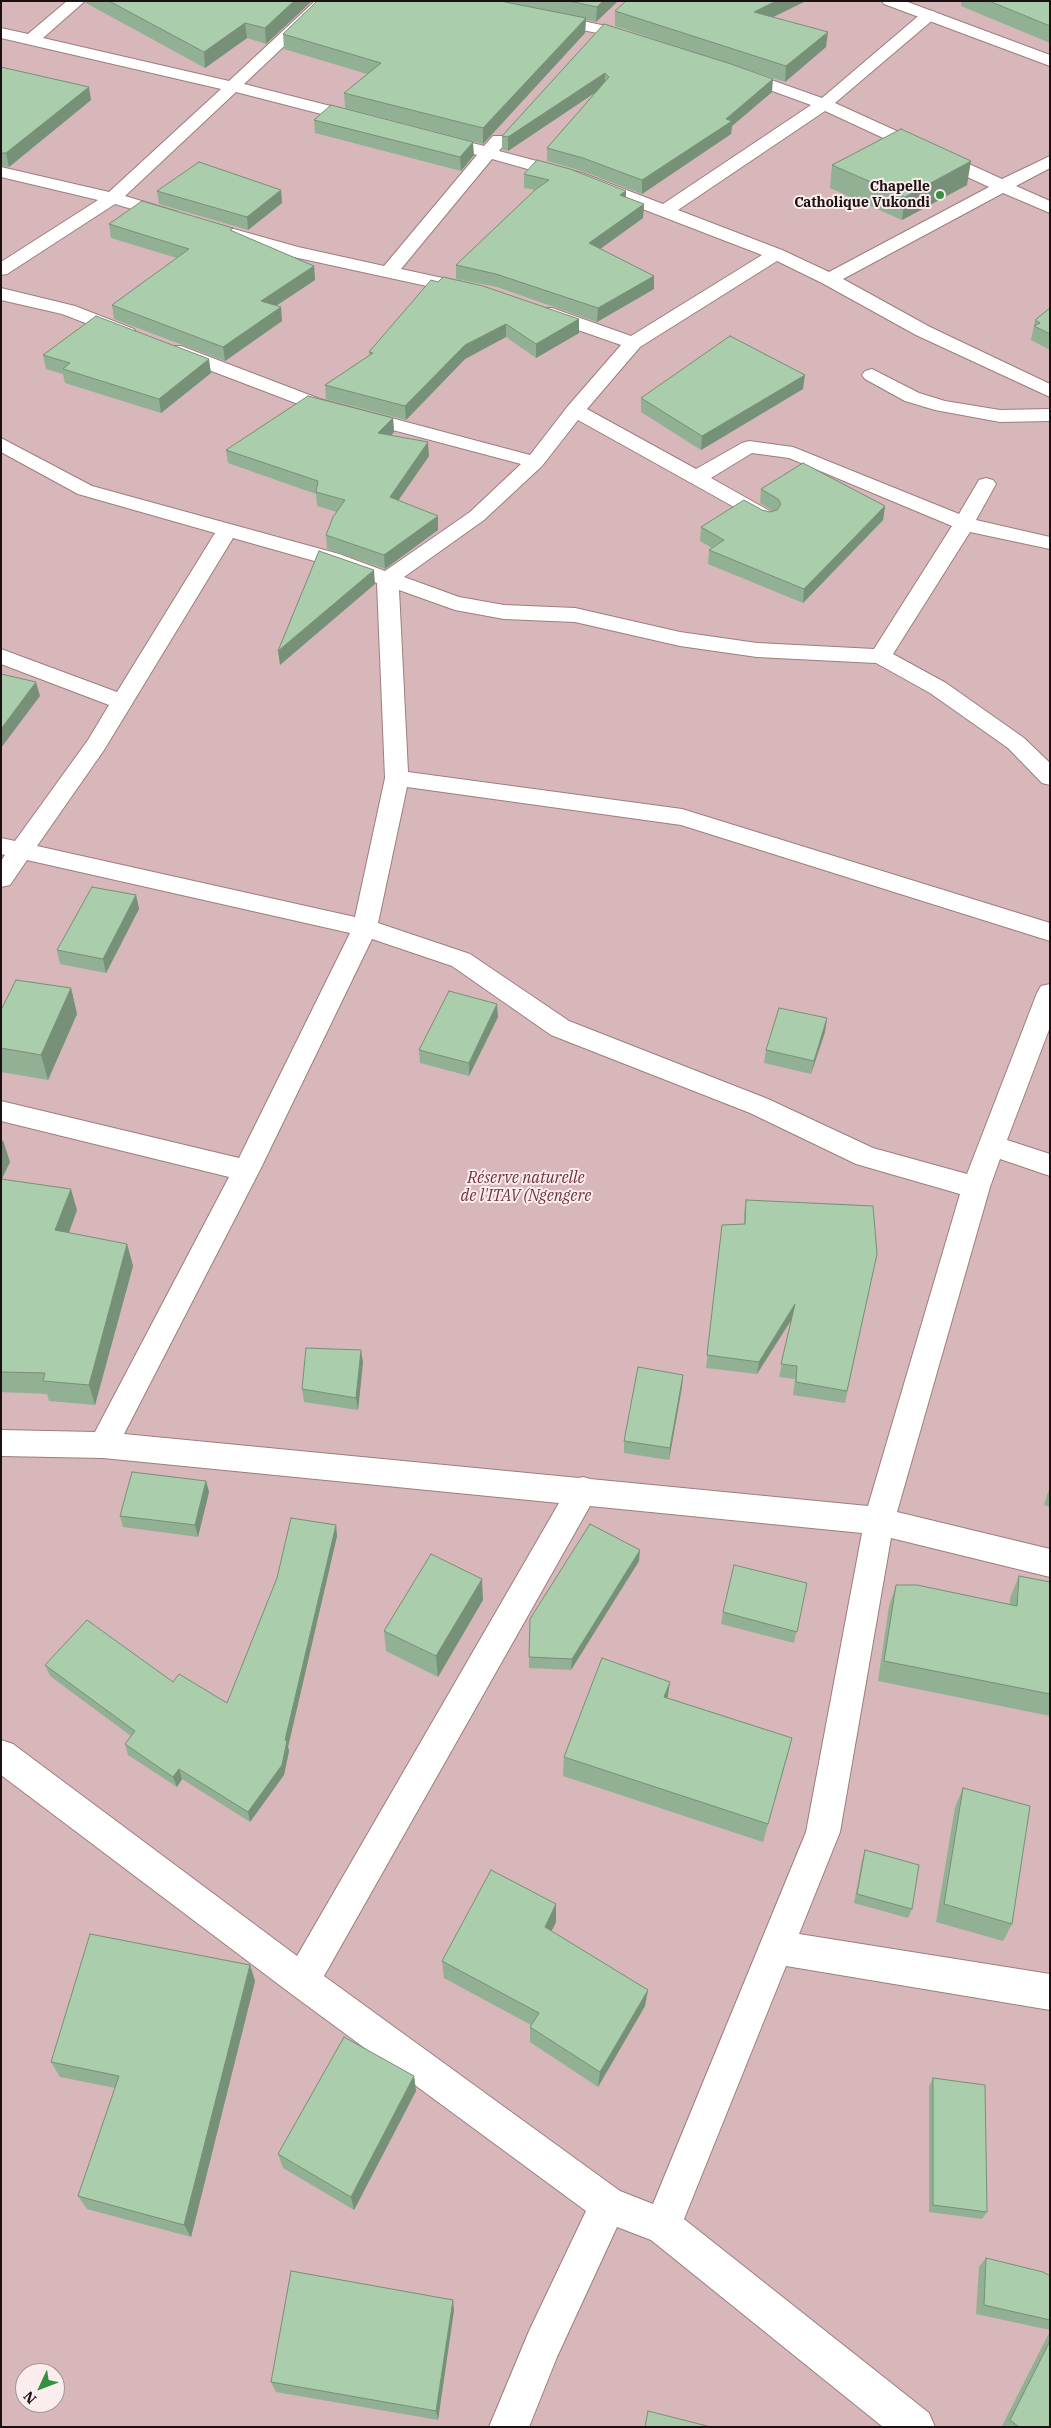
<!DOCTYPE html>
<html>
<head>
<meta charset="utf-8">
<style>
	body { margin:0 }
	#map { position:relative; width:1051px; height:2428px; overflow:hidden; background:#fbecee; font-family:"IBM Plex Serif",serif }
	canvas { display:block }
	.frame { position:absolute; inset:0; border:2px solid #1c1112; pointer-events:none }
	.north { position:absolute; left:15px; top:2363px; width:50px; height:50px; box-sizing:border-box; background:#fbecee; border:1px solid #a29496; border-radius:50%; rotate:227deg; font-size:14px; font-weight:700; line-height:20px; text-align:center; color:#1c1112 }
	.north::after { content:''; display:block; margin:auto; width:18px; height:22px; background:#349142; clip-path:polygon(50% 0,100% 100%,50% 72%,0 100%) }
</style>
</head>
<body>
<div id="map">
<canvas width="1051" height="2428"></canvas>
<div class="frame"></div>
<div class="north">N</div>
</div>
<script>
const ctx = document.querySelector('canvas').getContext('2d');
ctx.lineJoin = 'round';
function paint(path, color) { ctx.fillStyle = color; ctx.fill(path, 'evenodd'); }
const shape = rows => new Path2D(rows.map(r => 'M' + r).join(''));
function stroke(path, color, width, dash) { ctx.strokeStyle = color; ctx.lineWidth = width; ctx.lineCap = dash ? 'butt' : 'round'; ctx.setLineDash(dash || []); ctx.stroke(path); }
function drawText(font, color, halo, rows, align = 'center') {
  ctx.font = font + ' "IBM Plex Serif",serif'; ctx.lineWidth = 4; ctx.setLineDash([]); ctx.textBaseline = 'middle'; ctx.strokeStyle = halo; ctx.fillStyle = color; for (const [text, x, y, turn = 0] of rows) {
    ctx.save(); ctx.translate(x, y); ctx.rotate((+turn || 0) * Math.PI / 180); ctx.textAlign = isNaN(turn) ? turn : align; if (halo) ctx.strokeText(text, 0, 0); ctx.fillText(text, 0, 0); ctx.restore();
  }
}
const green = shape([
	[1,1,1050,1,1050,2427,1,2427],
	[25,2373,55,2373,55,2403,25,2403]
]);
const minor = shape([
	[67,1,85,1,43,38,229,81,315,1,332,1,244,84,366,115,368,119,366,123,360,124,236,92,125,196,178,212,181,216,178,220,172,221,115,204,7,274,1,275,1,262,98,200,1,177,1,167,109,192,221,89,1,38,1,28,28,34,67,1],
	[929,10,935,12,937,15,935,18,835,103,1002,179,1050,156,1050,168,1016,186,1050,201,1050,213,1003,193,843,279,930,327,1050,384,1050,397,916,335,822,283,777,261,640,347,587,409,696,469,742,443,749,441,793,447,959,514,979,480,986,478,993,480,996,484,976,520,1050,537,1050,549,970,532,893,654,946,683,1024,738,1050,763,1050,785,1042,783,1008,748,930,693,876,663,757,657,680,646,575,622,504,619,455,610,399,590,408,772,682,809,1050,923,1050,941,681,825,407,787,378,923,470,954,569,1021,768,1099,873,1148,967,1174,1037,993,1041,986,1050,984,1050,1027,1007,1140,1050,1154,1050,1176,1000,1159,990,1187,897,1512,1050,1549,1050,1577,891,1538,840,1832,799,1934,1050,1974,1050,2010,786,1966,684,2219,929,2413,935,2427,883,2427,651,2240,617,2227,557,2357,529,2427,489,2427,529,2331,586,2211,290,1993,1,1775,1,1740,13,1744,297,1956,559,1503,103,1458,1,1456,1,1430,95,1432,229,1177,1,1121,1,1101,239,1158,350,933,27,860,10,885,1,887,1,861,5,855,1,854,1,838,15,841,88,740,109,705,1,664,1,649,117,692,215,533,78,494,1,452,1,438,92,486,339,554,385,571,470,512,521,464,306,407,167,354,164,350,167,346,181,346,320,399,530,455,568,406,621,345,538,316,536,312,538,308,552,308,631,336,762,255,570,181,492,159,401,269,475,285,477,289,475,293,468,295,289,256,210,233,207,229,210,225,216,224,298,247,384,266,477,155,432,143,429,139,432,135,438,134,484,146,493,136,505,136,508,140,499,151,582,173,663,204,811,105,731,76,729,73,731,70,743,70,822,98,923,12,929,10],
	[825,111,989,187,829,272,782,250,678,210,825,111],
	[578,420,761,522,768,524,775,522,778,518,775,514,711,478,752,453,789,458,952,526,874,649,757,643,680,632,575,608,504,605,459,597,404,577,484,520,542,466,578,420],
	[233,538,325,564,377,583,385,778,355,917,37,846,104,750,233,538],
	[372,939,452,966,551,1035,750,1113,856,1164,960,1194,868,1506,590,1479,583,1477,579,1478,124,1434,260,1170,372,939],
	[590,1506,862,1533,806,1832,653,2204,620,2191,324,1976,590,1506],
	[550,14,606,26,640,37,642,40,634,45,597,33,544,22,542,19,550,14],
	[1,288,75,306,134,329,136,333,134,337,127,339,62,314,1,300,1,288],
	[872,369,919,393,945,401,1000,410,1050,409,1050,421,1000,422,935,410,905,401,865,379,862,375,865,371,872,369]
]);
const tertiary = shape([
	[882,1,905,1,1050,55,1050,66,884,4,882,1]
]);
const wall = shape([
	[86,1,312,1,266,44,247,38,205,68,86,3],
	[317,1,618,1,596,22,586,20,585,33,483,144,345,108,344,93,367,74,284,49,283,34],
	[961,1,1050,1,1050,43,961,6],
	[615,11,773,17,826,47,785,82,749,70,772,92,732,126,731,134,642,194,582,171,547,161,547,148,596,92,508,151,502,149,502,136,604,24,685,49,615,26],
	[1,67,91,100,9,167,1,166],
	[314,120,474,155,461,171,315,133],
	[832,165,967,185,902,220,830,188],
	[524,174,626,191,626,198,644,204,643,218,600,249,654,276,654,289,597,322,497,287,456,279,456,265,535,190,524,188],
	[281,190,282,203,248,230,159,204,157,191],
	[109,224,233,232,314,266,315,280,276,306,282,321,225,361,114,319,112,305,177,258,111,238],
	[438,282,579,319,579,333,536,358,506,337,465,359,406,420,326,399,325,385,369,356,369,352],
	[1050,308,1050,350,1031,340,1035,320],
	[43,355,211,373,161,413,65,383,63,374,46,369],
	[803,389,701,450,641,412,641,398],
	[393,418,394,432,391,436,429,456,398,500,438,530,385,569,327,549,326,535,337,512,317,506,316,494,228,463,226,450],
	[761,489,885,506,883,520,803,603,708,564,709,550,712,548,700,541,701,527,762,510,770,512,773,511,760,503],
	[136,895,139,909,106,973,60,964,57,950],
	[71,988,77,1014,48,1080,1,1072,1,1010],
	[498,1017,469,1076,420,1063,419,1050],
	[827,1018,825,1032,811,1074,764,1063,766,1050],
	[1,1139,10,1162,2,1179,77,1210,69,1233,127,1244,133,1266,95,1405,49,1401,47,1394,1,1392],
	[746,1200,877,1254,845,1403,793,1395,795,1379,779,1377,792,1319,757,1374,706,1368,722,1225,744,1224,744,1213],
	[363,1362,358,1410,304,1402,302,1389],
	[682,1387,669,1460,624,1453,624,1441],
	[206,1481,209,1492,198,1537,123,1527,120,1516],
	[1050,1486,1050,1507,1044,1505],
	[336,1525,337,1536,288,1747,289,1751,284,1775,250,1822,182,1779,177,1787,128,1755,125,1744,131,1736,50,1676,45,1665,173,1682,227,1703],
	[639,1561,571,1670,529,1668,529,1657],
	[1019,1576,1050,1582,1050,1716,878,1681,889,1606,896,1585,1010,1604,1010,1598],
	[807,1583,794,1643,721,1624,723,1612],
	[483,1600,438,1677,386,1651,384,1631],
	[668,1698,792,1738,763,1842,563,1776,564,1757],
	[963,1788,1012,1924,1003,1941,936,1922,955,1807],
	[865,1850,912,1909,908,1918,854,1903,862,1860],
	[556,1922,551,1931,645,2006,598,2087,530,2042,530,2027,531,2025,444,1978,442,1961],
	[250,1965,255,1981,191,2237,87,2209,78,2196,115,2088,60,2077,51,2062],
	[414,2076,416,2091,354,2210,283,2168,278,2154],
	[933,2078,987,2212,982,2219,929,2212,929,2086],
	[986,2258,1050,2276,1050,2330,976,2314,979,2267],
	[454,2310,438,2420,276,2392,271,2382],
	[1050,2331,1050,2427,1002,2427,1002,2426]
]);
const shadedWall = shape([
	[294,1,312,1,266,44,265,28],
	[603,1,618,1,596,22,597,7],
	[776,1,806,1,753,27,754,12],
	[586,18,585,33,483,144,483,128],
	[245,23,247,38,205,68,204,52],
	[828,32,826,47,785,82,786,66],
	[605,73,605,86,508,151,508,137],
	[773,79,772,92,732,126,731,134,642,194,642,180,726,119],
	[89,87,91,100,9,167,6,153],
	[473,142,474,155,461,171,460,157],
	[971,161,967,185,902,220,905,197],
	[281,190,282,203,248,230,247,217],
	[626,191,626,205,620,195],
	[644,204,643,218,589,257,589,243],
	[314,266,315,280,262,315,261,301],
	[654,276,654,289,597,322,598,308],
	[281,307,282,321,225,361,223,347],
	[579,319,579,333,536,358,536,344],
	[506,324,506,337,465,359,406,420,405,406,465,345],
	[209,359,211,373,161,413,159,399],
	[805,375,803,389,701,450,702,436],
	[393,418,394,432,379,447,378,433],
	[428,442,429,456,391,511,390,497],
	[885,506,883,520,803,603,804,589],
	[438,516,438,530,385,569,384,555],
	[374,570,375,584,280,665,278,651],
	[36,682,40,696,1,748,1,729],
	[136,895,139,909,106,973,103,959],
	[71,988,77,1014,48,1080,41,1055],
	[497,1004,498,1017,469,1076,469,1063],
	[827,1018,825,1032,811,1074,814,1061],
	[3,1140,10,1162,1,1180,1,1143],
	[71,1189,77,1210,62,1251,55,1230],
	[127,1244,133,1266,95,1405,89,1385],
	[795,1304,793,1317,757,1374,759,1362],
	[361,1350,363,1362,358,1410,356,1398],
	[683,1375,682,1387,669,1460,670,1448],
	[206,1481,209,1492,198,1537,195,1525],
	[336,1525,337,1536,288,1747,289,1751,284,1775,250,1822,248,1812,285,1740],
	[640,1550,639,1561,571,1670,572,1659],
	[482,1579,483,1600,438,1677,436,1656],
	[670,1682,667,1702,664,1697],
	[792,1738,787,1757,763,1842,768,1824],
	[179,1769,182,1779,177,1787,173,1777],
	[556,1904,556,1922,545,1944,545,1927],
	[250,1965,255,1981,191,2237,184,2225],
	[648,1990,645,2006,598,2087,600,2072],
	[414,2076,416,2091,354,2210,351,2197],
	[453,2300,454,2310,438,2420,436,2411]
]);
const building = shape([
	[109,1,294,1,265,28,245,23,204,52,109,1],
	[317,1,500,1,586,18,483,128,344,93,381,63,283,34,317,1],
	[569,1,603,1,597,7,569,1],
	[626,1,776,1,754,12,828,32,786,66,615,11,626,1],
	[989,1,1050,1,1050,26,989,1],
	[604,24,731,64,773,79,726,119,732,121,642,180,583,158,547,148,609,77,605,73,508,137,502,136,604,24],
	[1,67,89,87,6,153,1,153,1,67],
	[331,105,473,142,460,157,314,120,331,105],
	[901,129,971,161,905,197,832,165,901,129],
	[537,160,570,169,626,191,620,195,644,204,589,243,654,276,598,308,496,274,456,265,535,190,549,180,524,174,537,160],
	[199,162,281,190,247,217,157,191,199,162],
	[142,201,233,228,230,230,314,266,261,301,281,307,223,347,112,305,189,249,109,224,142,201],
	[443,277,483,286,579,319,536,344,506,324,465,345,405,406,325,385,373,353,369,352,431,280,438,282,443,277],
	[1050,308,1050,334,1034,326,1040,323,1035,320,1050,308],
	[96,316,209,359,159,399,63,369,70,363,43,355,96,316],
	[730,336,805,375,702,436,641,398,730,336],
	[308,396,393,418,378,433,428,442,390,497,438,516,384,555,326,535,333,517,345,500,316,492,318,481,226,450,308,396],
	[803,463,885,506,804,589,709,550,724,540,701,527,744,500,762,510,770,512,777,510,781,504,778,499,761,489,803,463],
	[319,551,374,570,278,651,319,551],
	[1,674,36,682,1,729,1,674],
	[92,887,136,895,103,959,57,950,92,887],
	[16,980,71,988,41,1055,1,1048,1,1010,16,980],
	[449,991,497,1004,469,1063,419,1050,449,991],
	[779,1008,827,1018,814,1061,766,1050,779,1008],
	[1,1179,71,1189,55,1230,127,1244,89,1385,43,1381,45,1373,1,1372,1,1179],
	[746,1200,873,1206,877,1254,847,1391,796,1382,797,1366,781,1364,795,1304,759,1362,707,1355,722,1225,745,1224,746,1200],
	[306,1348,361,1350,356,1398,302,1389,306,1348],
	[638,1367,683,1375,670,1448,624,1441,638,1367],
	[132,1472,206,1481,195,1525,120,1516,132,1472],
	[291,1518,336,1525,285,1740,287,1741,282,1765,248,1812,179,1769,173,1777,125,1744,135,1731,45,1665,87,1620,173,1682,179,1674,227,1703,277,1578,291,1518],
	[590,1524,640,1550,572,1659,529,1657,530,1619,590,1524],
	[431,1554,482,1579,436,1656,384,1631,431,1554],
	[734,1565,807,1583,797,1632,723,1612,734,1565],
	[1019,1576,1050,1582,1050,1694,884,1661,896,1585,917,1585,1017,1606,1019,1576],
	[602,1658,670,1682,664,1697,792,1738,768,1824,564,1757,602,1658],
	[963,1788,1030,1806,1012,1924,944,1904,963,1788],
	[865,1850,919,1865,912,1909,857,1894,865,1850],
	[491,1870,556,1904,545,1927,648,1990,600,2072,530,2027,539,2013,442,1961,491,1870],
	[90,1934,250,1965,184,2225,78,2196,119,2076,51,2062,90,1934],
	[344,2037,414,2076,351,2197,278,2154,344,2037],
	[933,2078,985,2085,987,2212,933,2205,933,2078],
	[986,2258,1043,2272,1050,2276,1050,2320,984,2305,986,2258],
	[291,2271,453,2300,436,2411,271,2382,291,2271],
	[1050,2341,1050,2427,1019,2427,1010,2420,1050,2341],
	[648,2411,711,2427,645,2427,648,2411]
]);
const markers = [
	[940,195,5,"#349142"]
];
const farPoinames = [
	["Chapelle",930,187],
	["Catholique Vukondi",930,203]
];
const parkNames = [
	["Réserve naturelle",526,1178],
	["de l'ITAV (Ngengere",526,1196]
];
paint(green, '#d7b7b9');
stroke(minor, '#9d7d80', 2);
stroke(tertiary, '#9d7d80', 2);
paint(minor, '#fff');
paint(tertiary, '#fff');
paint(wall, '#92b094');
paint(shadedWall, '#779078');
paint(building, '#aacdac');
stroke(building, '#779078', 1);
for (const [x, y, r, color] of markers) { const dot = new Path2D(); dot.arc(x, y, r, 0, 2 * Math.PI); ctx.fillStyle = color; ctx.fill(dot); stroke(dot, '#fbecee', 2); }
drawText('bold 14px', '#1c1112', '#fbecee', farPoinames, 'right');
drawText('italic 16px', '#6f313b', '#fbecee', parkNames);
</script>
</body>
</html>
